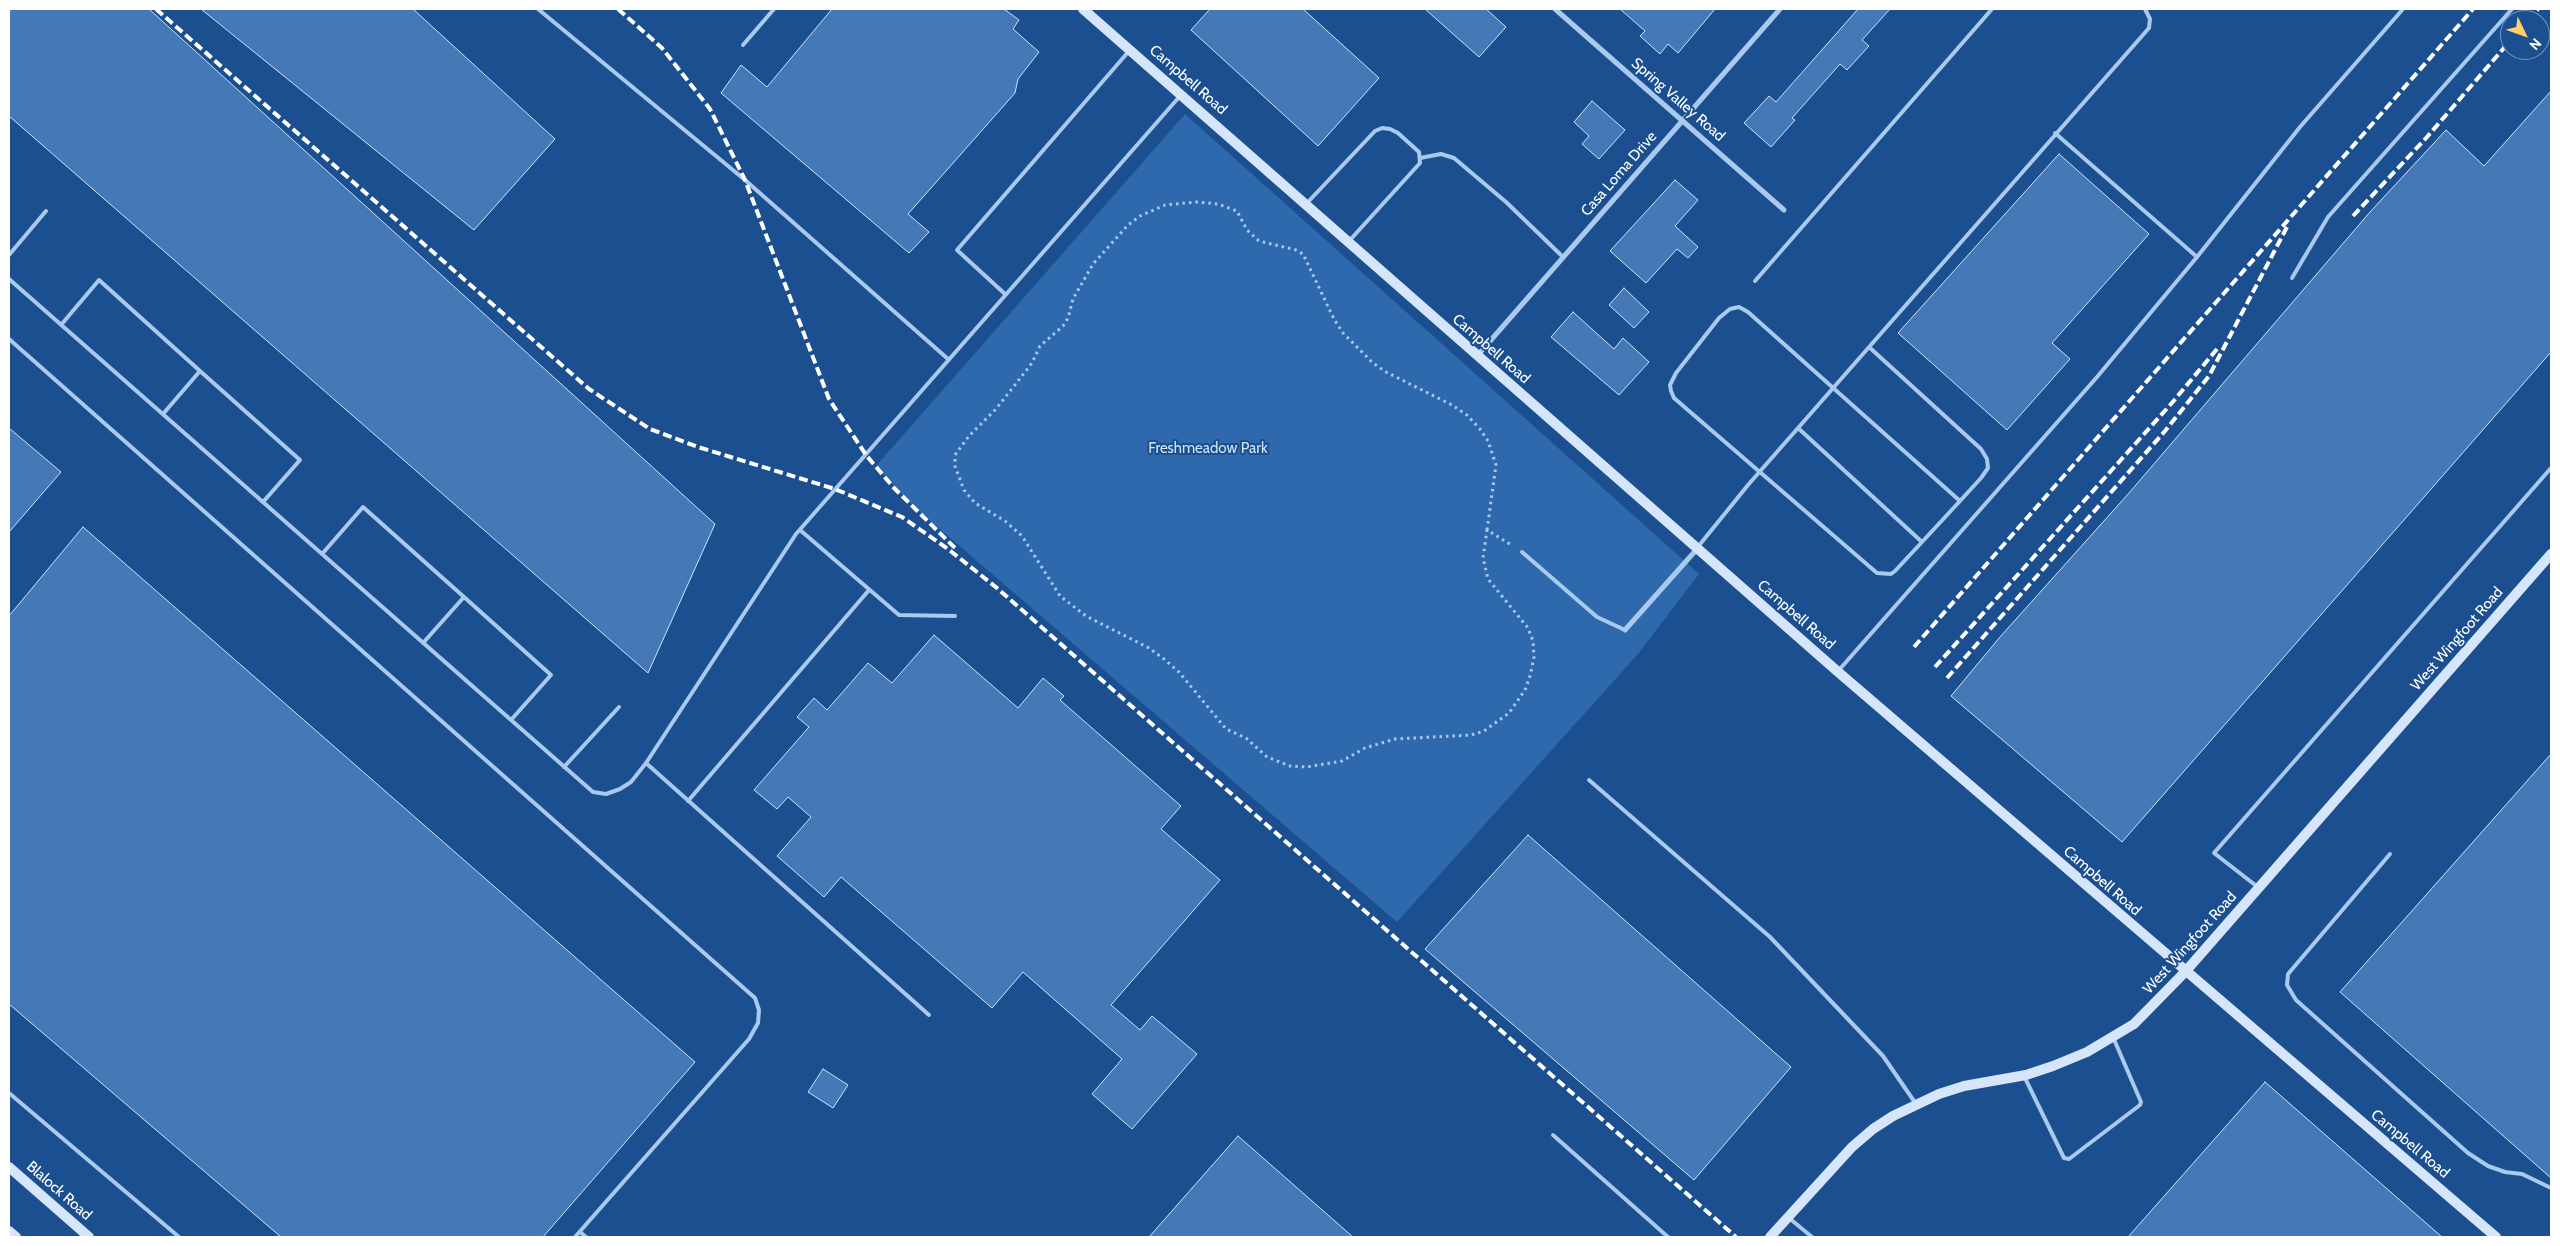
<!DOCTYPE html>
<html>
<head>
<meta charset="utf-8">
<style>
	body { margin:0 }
	#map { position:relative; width:2560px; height:1246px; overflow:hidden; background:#1b4f8f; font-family:Cabin,sans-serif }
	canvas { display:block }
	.frame { position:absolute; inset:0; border:10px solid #fff; pointer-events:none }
	.north { position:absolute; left:2500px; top:10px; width:50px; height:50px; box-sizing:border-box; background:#1b4f8f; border:1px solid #7695bc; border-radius:50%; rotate:132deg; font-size:14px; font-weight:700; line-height:20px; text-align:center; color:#fff }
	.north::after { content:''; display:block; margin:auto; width:18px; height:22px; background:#ffd166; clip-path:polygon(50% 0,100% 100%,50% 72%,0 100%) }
</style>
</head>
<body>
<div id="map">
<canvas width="2560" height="1246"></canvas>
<div class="frame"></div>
<div class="north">N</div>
</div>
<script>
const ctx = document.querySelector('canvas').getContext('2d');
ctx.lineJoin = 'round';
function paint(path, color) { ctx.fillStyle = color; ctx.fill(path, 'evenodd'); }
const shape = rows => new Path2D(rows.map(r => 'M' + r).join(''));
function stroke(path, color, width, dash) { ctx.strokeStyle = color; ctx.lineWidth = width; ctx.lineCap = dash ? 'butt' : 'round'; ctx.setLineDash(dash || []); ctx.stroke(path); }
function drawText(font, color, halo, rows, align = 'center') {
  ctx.font = font + ' Cabin,sans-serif'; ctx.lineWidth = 4; ctx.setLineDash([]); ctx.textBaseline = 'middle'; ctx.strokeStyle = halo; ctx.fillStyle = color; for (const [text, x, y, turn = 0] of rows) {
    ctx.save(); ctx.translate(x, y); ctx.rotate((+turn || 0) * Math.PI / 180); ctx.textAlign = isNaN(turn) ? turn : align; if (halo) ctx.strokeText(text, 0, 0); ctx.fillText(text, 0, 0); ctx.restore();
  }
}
const green = shape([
	[1185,114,1699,574,1638,654,1397,922,914,507,876,466]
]);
const building = shape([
	[9,9,149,9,715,524,648,673,9,116,9,9],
	[201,9,413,9,555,139,474,230,201,9],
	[832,9,1004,9,1019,20,1013,29,1039,52,1018,79,1015,93,908,214,929,232,909,253,721,93,741,65,767,87,832,9],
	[1210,9,1303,9,1379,78,1318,146,1191,30,1210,9],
	[1425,9,1486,9,1506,27,1479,57,1425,9],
	[1620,9,1715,9,1678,53,1668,44,1660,54,1640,36,1645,31,1620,9],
	[1858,9,1890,9,1862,40,1869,46,1847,70,1840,64,1792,118,1795,120,1771,147,1744,123,1769,96,1776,102,1858,9],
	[2551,91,2551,352,2122,842,1951,696,2000,637,2129,493,2370,212,2446,130,2484,166,2551,91],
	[1592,101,1625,130,1599,159,1582,144,1589,136,1574,122,1592,101],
	[2059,154,2149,234,2052,343,2070,359,2007,430,1898,333,2059,154],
	[1675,180,1698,200,1675,226,1698,247,1688,258,1677,249,1646,283,1610,251,1675,180],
	[1624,288,1649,312,1634,328,1609,305,1624,288],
	[1573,312,1614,349,1623,338,1649,362,1619,395,1551,337,1573,312],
	[9,428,61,472,9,532,9,428],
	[83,527,695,1062,543,1237,281,1237,9,1004,9,616,83,527],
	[934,635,1018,708,1043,678,1064,696,1060,700,1181,806,1161,829,1220,880,1111,1005,1140,1030,1152,1016,1197,1054,1132,1129,1092,1094,1122,1059,1023,972,992,1008,841,877,824,897,777,856,811,817,788,797,777,809,754,790,809,727,797,717,814,698,827,710,868,663,892,683,934,635],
	[2551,754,2551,1178,2340,992,2551,754],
	[1528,835,1791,1067,1694,1180,1425,949,1528,835],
	[823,1069,848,1085,833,1108,808,1092,823,1069],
	[2265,1082,2442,1237,2128,1237,2265,1082],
	[1238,1136,1353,1237,1149,1237,1238,1136]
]);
const path = shape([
	[1487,530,1496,465,1488,441,1480,429,1467,415,1452,405,1386,372,1373,363,1343,333,1334,319,1303,254,1296,250,1259,241,1247,230,1237,211,1218,204,1197,202,1165,205,1140,216,1128,225,1093,264,1073,299,1068,318,1063,326,1040,346,1032,363,996,409,969,436,955,455,955,466,964,490,975,503,1005,521,1022,536,1060,596,1086,616,1149,648,1164,659,1179,672,1226,729,1246,738,1267,757,1290,766,1307,767,1342,761,1365,748,1395,739,1471,735,1484,731,1509,713,1525,690,1530,676,1534,657,1533,641,1528,628,1488,579,1483,558,1487,530,1513,546]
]);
const lane = shape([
	[538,9,745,180,948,359],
	[743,45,774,9],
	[1420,158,1441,154,1454,158,1506,202,1563,257],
	[1307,203,1375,131,1382,128,1390,129,1398,133,1419,152,1420,163,1350,240],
	[9,255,46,211],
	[2197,257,2300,127,2403,9],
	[2292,278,2328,217,2512,9],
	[9,279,593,792,606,794,620,789,631,782,646,763,796,534,1180,96],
	[1755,281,1992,9],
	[1005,294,957,250,1129,51],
	[61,325,99,280,200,371,163,414],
	[9,339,755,998,759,1010,758,1023,749,1039,575,1237],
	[1869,347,1981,449,1987,459,1988,468,1981,478,1960,501,1922,542,1895,571,1891,574,1877,573,1674,398,1671,391,1670,385,1676,373,1719,318,1730,309,1739,307,1748,312,1960,501],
	[200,371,300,460,263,502],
	[1798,428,1922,542],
	[800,530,899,615,955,616],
	[1697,548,1748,485,2149,28,2150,19,2145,9],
	[1522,552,1597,617,1625,630],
	[322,554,363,507,464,597,423,643],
	[464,597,551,675,511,720],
	[1839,670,2097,377,2197,257,2055,133],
	[646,763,929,1015],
	[564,767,619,707],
	[1589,780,1770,937,1883,1056,1916,1104],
	[688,801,869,590],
	[2390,854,2288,974,2287,985,2296,1000,2468,1153,2488,1166,2505,1172,2522,1174,2551,1188],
	[2259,888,2214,853,2551,468],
	[2024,1076,2064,1158,2069,1159,2140,1105,2141,1102,2113,1037],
	[9,1093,179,1237],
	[1553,1135,1668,1237],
	[1789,1218,1812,1237],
	[580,1232,586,1237]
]);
const street = shape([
	[1555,9,1784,210],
	[1477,356,1780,9],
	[1625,630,1697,549]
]);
const secondary = shape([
	[1083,9,1837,671,2496,1237],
	[9,1167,89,1237],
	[9,1231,16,1237],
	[1770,1237,1852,1147,1873,1129,1893,1116,1939,1094,1964,1086,2026,1075,2053,1066,2087,1052,2134,1024,2185,972,2551,554]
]);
const rail = shape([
	[156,9,589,389,650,429,698,447,835,489,902,517,948,549,997,588,1736,1237],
	[618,9,662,48,710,109,745,180,829,399,866,455,894,488,955,548],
	[2528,20,2538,9],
	[2353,216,2427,137,2510,41],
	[1914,647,2473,9],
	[1935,667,2171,404,2217,349],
	[1947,678,2165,431,2209,376,2287,227]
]);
const streetNames = [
	["Campbell Road",1188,80,41],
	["Spring Valley Road",1678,100,41],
	["Casa Loma Drive",1619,174,-49],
	["Campbell Road",1491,349,41],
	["Campbell Road",1796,615,41],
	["West Wingfoot Road",2457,639,-49],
	["Campbell Road",2102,881,41],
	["West Wingfoot Road",2190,943,-48],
	["Campbell Road",2410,1144,40],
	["Blalock Road",59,1191,41]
];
const parkNames = [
	["Freshmeadow Park",1208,449]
];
paint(green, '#2e69ad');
paint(building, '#4478b7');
stroke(building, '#cfe3fa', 1);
stroke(path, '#a9c9ee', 3, [2.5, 4]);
stroke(lane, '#a9c9ee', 4);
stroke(street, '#a9c9ee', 5);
stroke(secondary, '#d6e6fa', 10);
stroke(rail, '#fff', 4, [9, 4]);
drawText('15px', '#fff', '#1b4f8f', streetNames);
drawText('15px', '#cfe3fa', '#1b4f8f', parkNames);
</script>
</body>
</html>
